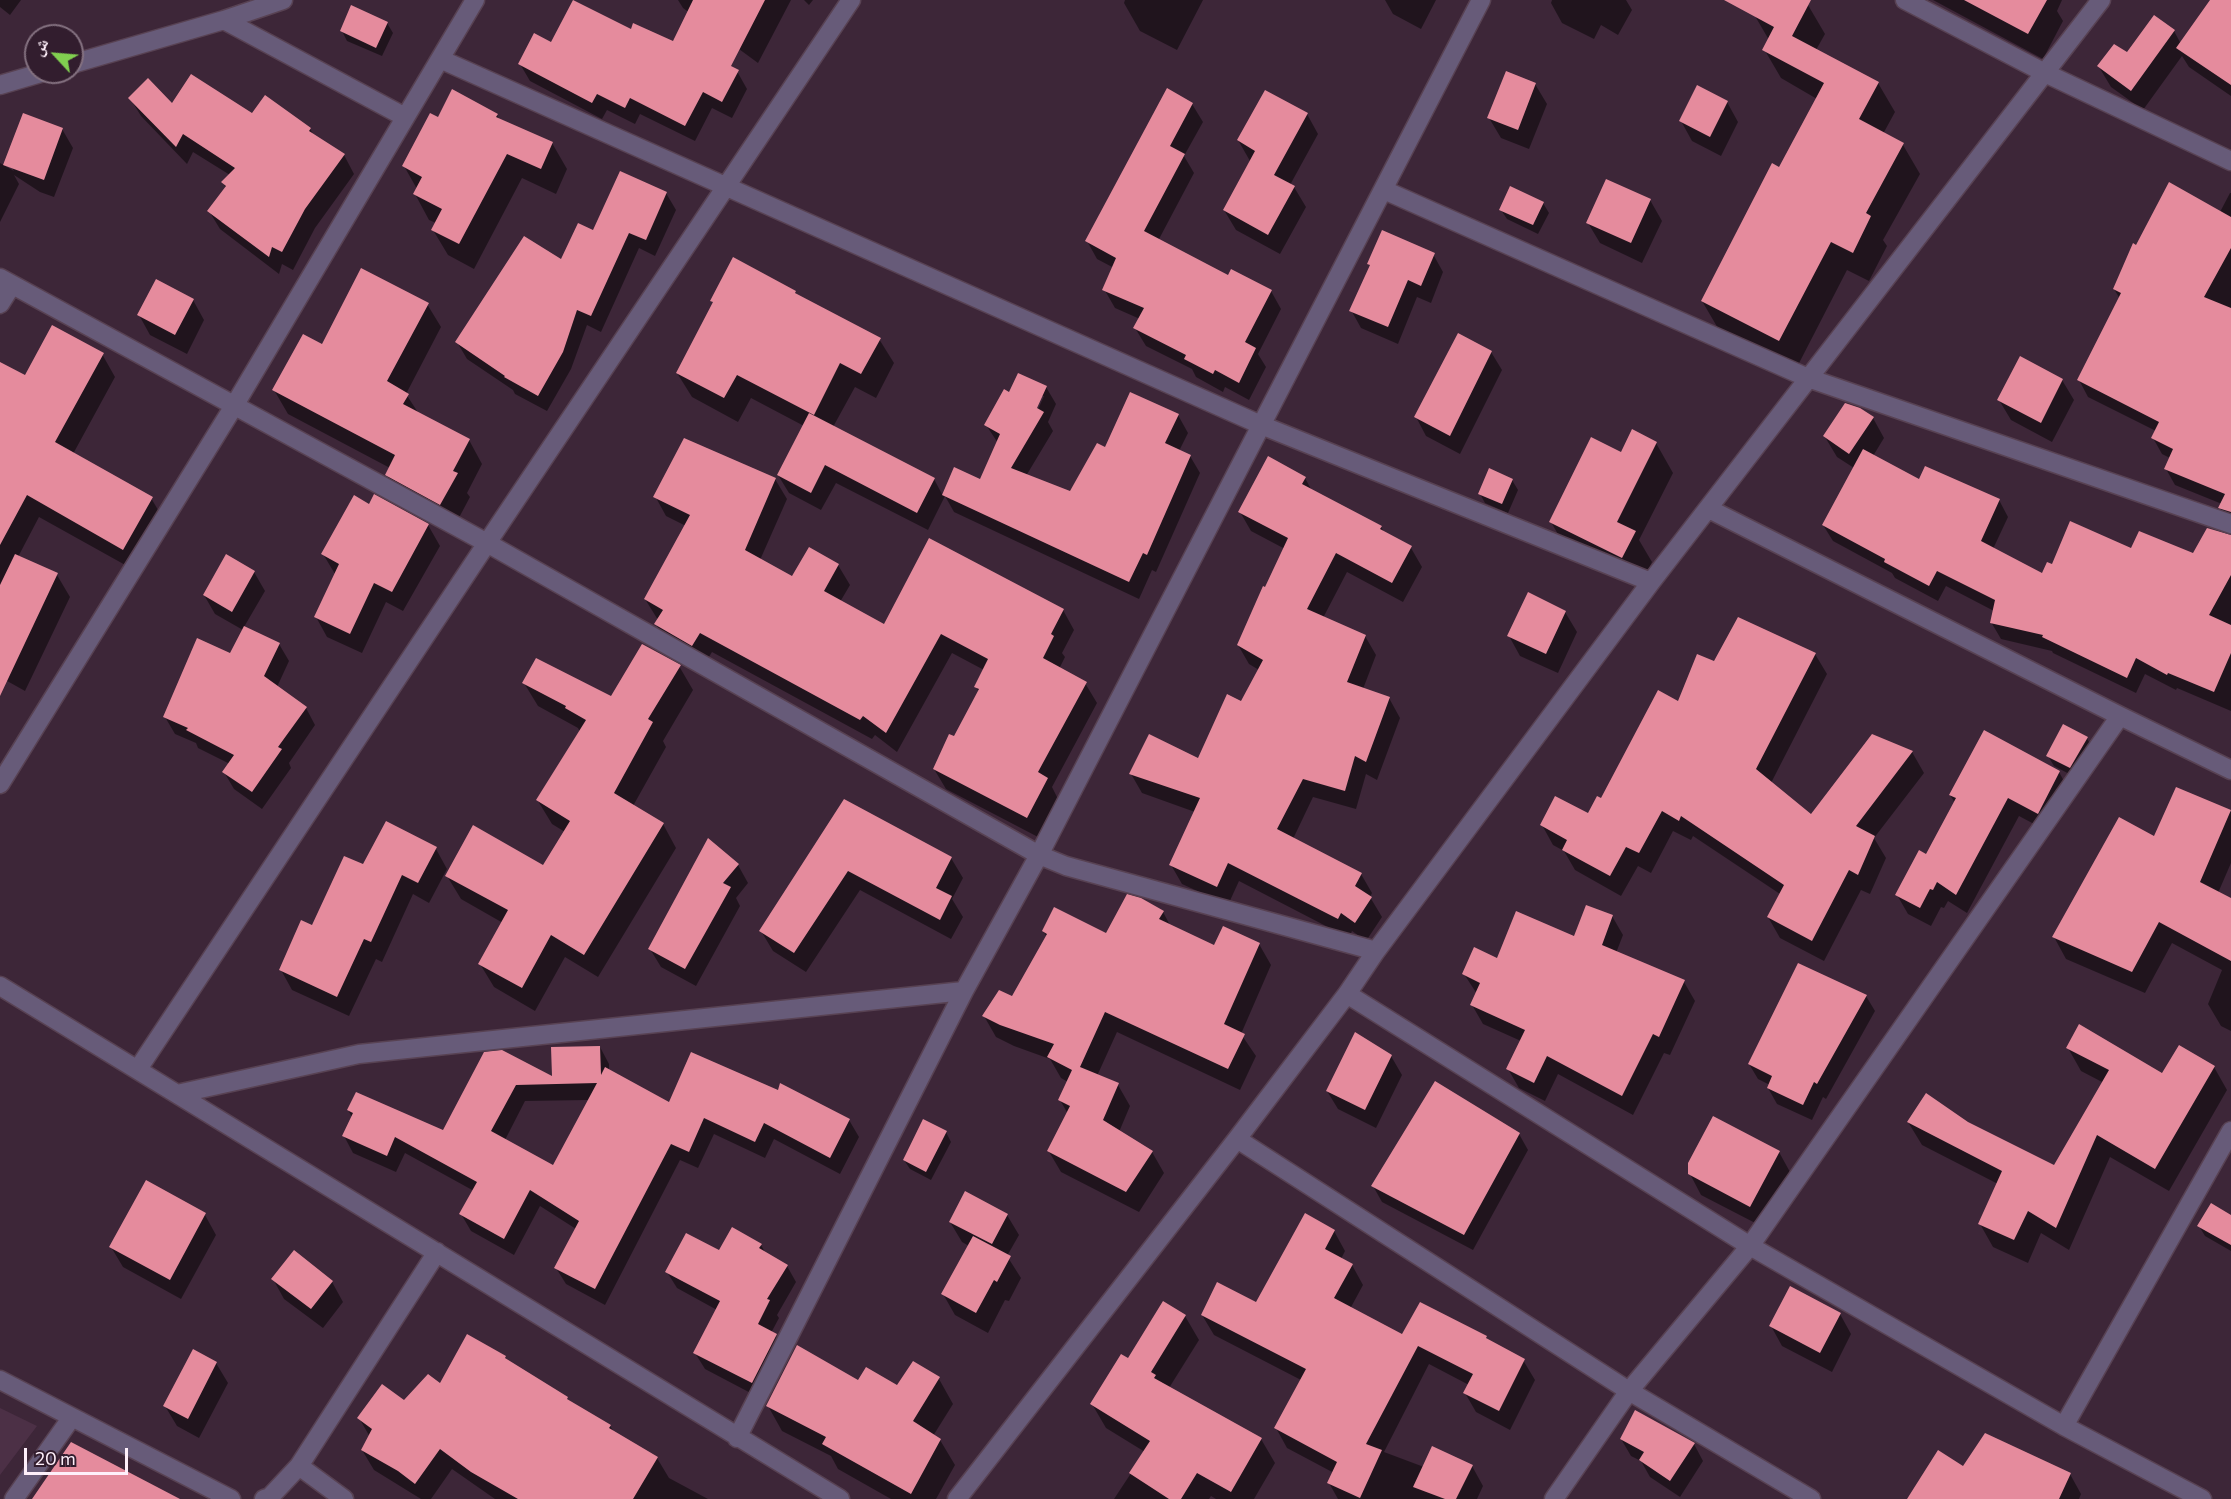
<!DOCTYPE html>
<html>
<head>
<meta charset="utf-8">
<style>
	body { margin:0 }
	#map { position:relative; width:2231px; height:1499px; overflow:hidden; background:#3d2638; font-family:Commissioner,"Noto Naskh Arabic",sans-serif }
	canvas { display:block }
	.north { position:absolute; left:24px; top:24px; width:60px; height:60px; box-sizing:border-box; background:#321d2e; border:2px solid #847180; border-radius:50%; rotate:296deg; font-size:16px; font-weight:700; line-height:24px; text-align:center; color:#feeffa }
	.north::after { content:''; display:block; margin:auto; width:21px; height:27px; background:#81d050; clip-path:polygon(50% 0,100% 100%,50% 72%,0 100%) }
	.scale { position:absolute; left:24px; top:1448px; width:104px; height:27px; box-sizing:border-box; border:3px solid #feeffa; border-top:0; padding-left:8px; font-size:18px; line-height:21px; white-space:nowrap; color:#feeffa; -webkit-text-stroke:4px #321d2e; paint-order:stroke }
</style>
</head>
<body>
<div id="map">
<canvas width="2231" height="1499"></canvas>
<div class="north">ش</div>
<div class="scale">20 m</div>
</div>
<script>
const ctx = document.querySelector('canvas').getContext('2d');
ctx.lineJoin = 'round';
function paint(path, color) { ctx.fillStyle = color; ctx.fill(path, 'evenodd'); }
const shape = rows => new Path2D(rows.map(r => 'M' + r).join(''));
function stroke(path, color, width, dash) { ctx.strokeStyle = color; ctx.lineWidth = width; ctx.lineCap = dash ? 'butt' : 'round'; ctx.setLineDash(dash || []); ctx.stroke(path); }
const built = shape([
	[0,1408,37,1426,0,1475]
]);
const shadow = shape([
	[0,0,21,0,10,15,0,7],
	[678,0,791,0,758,63,683,8],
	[804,0,813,0,809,5],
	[1125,0,1203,0,1177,50,1140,31,1124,3],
	[1385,0,1436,0,1421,29,1393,14],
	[1552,0,1626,0,1632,10,1618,35,1601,25,1594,39,1562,23,1551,3],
	[1763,0,1799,0,1808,5,1825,34,1816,50,1878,83,1895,112,1883,134,1903,145,1920,174,1883,240,1887,246,1869,281,1847,270,1796,369,1719,330,1702,301,1779,170,1817,99,1781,78,1764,49,1769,40,1755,16],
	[1933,0,2062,0,2057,11,2063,21,2043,59],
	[2212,0,2231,0,2231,96,2189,67,2182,56,2143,110,2111,87,2099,67,2174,31,2181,44],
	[387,23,393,33,382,56,347,41,342,31],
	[634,25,738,73,747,89,732,118,712,108,695,141,640,114,635,124,607,110,602,119,530,81,520,64,552,44,631,31],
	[1535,84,1547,104,1529,149,1501,138,1489,118],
	[130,98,310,129,315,137,344,155,354,174,315,228,293,270,282,264,279,274,220,229,209,211,226,188,223,183,230,175,193,152,187,164,141,116],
	[1727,102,1738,122,1721,156,1692,141,1681,121],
	[1192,104,1203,122,1184,156,1194,173,1158,241,1228,277,1271,291,1281,309,1258,354,1266,367,1249,400,1225,387,1223,392,1196,377,1192,369,1146,346,1135,328,1140,319,1115,308,1104,289,1114,268,1097,259,1087,241],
	[1307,114,1318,134,1290,185,1294,187,1306,207,1280,254,1236,230,1224,210,1250,161,1238,140],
	[497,115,500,121,552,143,567,169,556,194,522,178,474,269,448,255,433,230,436,223,429,220,415,194,417,189,404,166,438,119],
	[62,129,73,148,54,197,40,192,14,175,19,184,0,222,0,163,14,171,7,159],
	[666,193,676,210,655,256,639,248,601,332,587,325,571,369,547,411,515,394,513,390,467,359,457,342,562,262,594,232],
	[2230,193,2231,193,2231,525,2220,508,2222,504,2175,485,2166,469,2170,458,2162,454,2153,438,2156,431,2088,397,2079,380,2120,299,2114,289,2136,247,2220,212],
	[1650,200,1662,221,1642,263,1600,243,1588,223],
	[1543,203,1549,213,1538,234,1507,219,1501,210],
	[1433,254,1443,272,1431,303,1417,297,1398,344,1361,328,1351,310,1371,266,1369,264],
	[795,292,797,296,879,339,894,363,876,398,855,387,833,427,934,479,943,496,954,469,981,481,998,443,986,425,1010,394,1046,387,1056,404,1048,422,1053,431,1026,476,1071,493,1106,449,1178,415,1188,433,1179,451,1190,456,1200,473,1156,572,1152,570,1139,599,954,512,945,496,928,530,836,483,821,510,789,493,778,475,804,426,751,398,738,422,692,397,677,373],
	[1041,396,1044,396,1035,416,1033,415],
	[193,300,204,320,187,354,150,335,139,315],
	[427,304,441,327,406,394,419,414,469,440,482,464,467,493,470,497,454,527,400,498,387,475,390,468,288,414,274,390,323,346],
	[1491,352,1502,370,1460,454,1426,436,1416,417],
	[102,354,115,377,73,454,151,498,164,520,136,571,39,517,18,557,57,575,70,597,25,691,0,677,0,364,25,378],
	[2062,380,2074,400,2052,442,2011,420,1999,400],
	[1873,418,1884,438,1873,456,1920,481,1999,500,2008,517,1993,549,2043,575,2053,566,2132,550,2194,555,2231,536,2231,711,2177,688,2176,690,2145,674,2136,693,2053,653,2052,651,2001,639,1991,622,1994,611,1946,586,1938,601,1895,578,1892,573,1833,541,1823,525,1854,468,1837,457,1825,437],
	[1656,443,1673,473,1639,540,1652,562,1640,587,1568,552,1551,522],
	[1305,478,1312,491,1381,527,1385,534,1411,548,1422,567,1403,602,1347,572,1323,618,1365,636,1376,655,1363,689,1389,698,1400,718,1377,780,1366,774,1356,809,1313,797,1293,839,1361,874,1372,893,1370,897,1382,917,1366,941,1352,931,1349,938,1239,881,1228,905,1182,884,1171,865,1195,812,1142,793,1131,774,1198,760,1241,703,1259,670,1249,664,1238,645,1285,549,1251,531,1240,512],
	[775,479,787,499,760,560,793,578,838,565,850,585,840,602,885,626,1063,610,1074,630,1062,653,1065,657,1059,669,1085,683,1097,703,1052,787,1058,799,1038,837,946,789,934,769,954,738,979,692,976,687,984,670,952,653,897,752,875,735,872,739,712,652,704,665,667,644,656,624,658,620,645,599,686,526,666,516,655,496],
	[1512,480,1518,490,1508,513,1485,503,1480,494],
	[370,506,428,525,440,546,403,611,386,602,362,653,327,637,316,617,335,574,323,554],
	[254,572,265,591,244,627,279,644,289,661,277,687,306,708,315,725,289,763,291,768,262,809,234,789,224,772,230,764,198,748,196,743,175,734,165,717,230,655,243,630,215,614,204,595],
	[1565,612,1577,632,1558,673,1520,656,1509,636],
	[1815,654,1827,674,1771,783,1811,817,1873,736,1912,752,1924,773,1874,838,1886,858,1870,894,1861,890,1824,961,1780,938,1768,917,1780,894,1693,836,1691,840,1673,831,1651,873,1638,866,1621,896,1575,870,1564,851,1553,845,1542,825,1588,815,1679,703,1715,663],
	[679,666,693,690,663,741,666,747,633,806,663,824,676,848,598,977,565,957,535,1011,494,987,480,964,503,923,461,899,447,876,544,867,565,832,552,824,538,801,580,732,578,728,538,706,524,683,611,698],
	[2087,738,2092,748,2075,777,2054,766,2048,756],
	[2059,772,2070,792,2049,832,2019,816,1967,913,1948,901,1944,908,1941,907,1931,926,1908,914,1897,895,1927,856,1955,803,1950,795],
	[2177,789,2231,812,2231,863,2218,893,2231,900,2231,1031,2221,1026,2208,1004,2222,970,2172,943,2145,993,2066,959,2054,937,2155,839],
	[844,802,951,858,963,878,952,899,963,917,951,939,860,890,806,972,773,951,761,931],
	[436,849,447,869,429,903,413,894,382,962,376,959,349,1016,292,990,281,970,364,866],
	[738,865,748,883,736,898,740,906,696,986,661,967,650,949],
	[1163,912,1171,927,1215,947,1259,944,1271,965,1241,1034,1256,1056,1240,1090,1117,1032,1097,1076,1118,1085,1130,1106,1119,1132,1152,1152,1164,1173,1139,1212,1061,1172,1048,1150,1068,1114,1060,1100,1068,1082,1061,1078,1050,1059,1014,1046,996,1037,984,1016,1013,998,1047,937,1043,931,1107,935],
	[1612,916,1623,935,1616,953,1684,982,1695,1001,1670,1055,1664,1053,1633,1115,1558,1074,1545,1101,1519,1088,1508,1069,1521,1041,1483,1024,1472,1005,1477,994,1464,974,1497,960,1575,938],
	[1866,996,1875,1011,1826,1099,1823,1097,1812,1120,1777,1104,1768,1088,1770,1085,1758,1079,1749,1064],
	[600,1047,609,1064,609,1071,670,1104,849,1120,859,1137,840,1174,774,1139,765,1158,714,1134,698,1168,680,1160,605,1305,566,1284,556,1268,576,1229,540,1206,514,1255,471,1231,461,1214,474,1191,405,1153,396,1172,353,1153,344,1136,352,1117,348,1110,444,1132,485,1054,553,1079],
	[589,1100,554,1167,505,1140,525,1101],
	[2068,1048,2163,1075,2214,1067,2227,1090,2169,1191,2110,1157,2069,1250,2041,1233,2028,1263,1993,1247,1980,1224,1998,1184,1922,1145,1908,1122,1967,1124,2055,1167,2104,1083,2081,1071],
	[1391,1056,1402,1075,1376,1128,1338,1109,1327,1091],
	[946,1132,951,1142,931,1180,910,1169,904,1160],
	[1519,1134,1528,1150,1473,1250,1382,1202,1373,1186],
	[1779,1152,1790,1172,1761,1226,1701,1195,1690,1174],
	[205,1215,216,1235,181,1299,123,1267,111,1247],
	[1007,1215,1019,1235,1007,1256,1021,1278,1009,1301,1005,1300,988,1333,955,1315,943,1294,969,1246,962,1242,950,1222],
	[2231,1216,2231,1251,2205,1236,2199,1226],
	[1334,1231,1345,1251,1341,1259,1352,1265,1363,1285,1350,1309,1403,1336,1486,1337,1488,1341,1523,1360,1535,1380,1510,1430,1476,1412,1465,1393,1469,1385,1429,1364,1384,1452,1424,1467,1472,1466,1483,1486,1477,1499,1338,1499,1329,1483,1334,1473,1287,1448,1276,1428,1301,1380,1214,1335,1202,1315,1256,1304],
	[761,1245,766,1254,787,1266,796,1282,777,1315,779,1318,771,1333,776,1336,785,1352,762,1399,705,1369,695,1353,717,1310,677,1288,667,1272,719,1252],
	[273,1279,332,1282,343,1302,323,1328,284,1299],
	[1840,1314,1851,1334,1832,1372,1782,1346,1771,1326],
	[1185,1316,1199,1340,1169,1388,1261,1439,1275,1463,1254,1499,1216,1499,1211,1496,1209,1499,1114,1499,1145,1452,1106,1428,1092,1404,1129,1360],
	[505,1357,508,1362,610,1426,614,1432,657,1458,669,1478,708,1499,495,1499,452,1469,431,1499,421,1499,374,1470,362,1450,370,1437,359,1418,404,1402],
	[216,1363,228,1383,199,1438,177,1426,165,1406],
	[939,1379,953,1404,933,1436,940,1440,955,1465,936,1499,891,1499,838,1469,831,1456,782,1431,768,1406,859,1382,898,1387],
	[1621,1439,1694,1444,1703,1461,1680,1497,1650,1477,1641,1461,1631,1456],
	[1963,1468,2070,1474,2081,1494,2079,1499,1908,1499]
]);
const building = shape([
	[573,0,631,29,633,23,673,41,693,0,765,0,731,66,739,70,722,102,703,92,685,126,630,98,625,108,597,94,592,103,518,64,534,33,551,42],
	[1724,0,1811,0,1792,36,1879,82,1859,119,1904,143,1866,213,1871,216,1853,253,1831,242,1779,341,1701,301,1772,163,1779,167,1824,83,1762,50,1774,27],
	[1964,0,2047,0,2028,34],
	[2210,0,2231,0,2231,85,2176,48],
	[351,5,388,22,376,48,340,31],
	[2154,15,2175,30,2131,91,2097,66,2114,44,2127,52],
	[1506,71,1536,83,1518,130,1487,118],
	[191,74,252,113,265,95,311,128,309,131,345,154,305,209,282,252,272,247,269,257,207,211,226,186,221,182,235,168,183,134,176,147,128,98,148,78,172,103],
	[1697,85,1728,101,1710,137,1679,121],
	[1167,88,1193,103,1170,146,1185,154,1144,231,1228,275,1231,269,1272,290,1245,342,1256,348,1239,383,1215,370,1213,374,1184,359,1186,355,1133,328,1144,308,1102,290,1116,258,1085,241],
	[452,89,498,114,496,117,553,142,541,169,507,154,459,244,431,230,442,209,413,194,422,177,402,166,430,113,438,117],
	[1265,90,1308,113,1274,175,1295,186,1268,235,1223,210,1255,151,1237,140],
	[23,113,63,128,44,180,3,165],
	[620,171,667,192,646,240,629,233,591,316,577,310,563,352,538,396,504,377,505,376,455,342,524,236,561,259,578,223,593,230],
	[1606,179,1651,199,1631,243,1586,223],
	[2169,182,2231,217,2231,248,2204,297,2231,308,2231,512,2218,508,2225,494,2164,469,2173,449,2151,438,2159,422,2077,380,2121,293,2113,289,2133,243,2136,245],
	[1510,186,1544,202,1533,225,1499,210],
	[1382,230,1435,253,1421,286,1408,280,1388,327,1349,311,1370,265,1367,264],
	[733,257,796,291,795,293,881,338,861,374,840,363,814,415,737,375,724,398,676,373,713,302,710,301],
	[361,268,429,303,387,381,409,394,403,404,470,439,453,471,458,473,440,505,385,475,395,455,272,390,303,334,322,344],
	[156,279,194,299,175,335,137,315],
	[52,325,104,353,55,442,153,497,123,550,27,495,0,545,0,362,25,375],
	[1458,333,1492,351,1450,436,1414,417],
	[2020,356,2063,379,2041,423,1997,400],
	[1018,373,1047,386,1037,408,1044,412,1011,468,1070,491,1097,443,1105,447,1130,392,1179,414,1165,443,1191,455,1147,555,1143,553,1129,582,942,495,954,467,980,479,1000,434,984,425,1004,389,1009,392],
	[1845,403,1860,408,1874,417,1849,454,1823,436],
	[809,413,935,478,917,513,825,465,811,493,777,475],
	[1632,429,1657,442,1617,522,1636,531,1622,558,1549,522,1591,437,1621,452],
	[684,438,776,478,745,550,792,576,809,547,839,564,824,591,884,624,929,538,1064,609,1051,634,1054,636,1043,658,1087,682,1038,772,1048,778,1027,818,933,769,949,734,954,736,979,689,974,687,988,659,941,634,886,733,863,716,860,720,700,633,692,646,654,624,663,610,644,599,690,515,653,497],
	[1863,449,1919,479,1925,466,2000,499,1981,541,2042,573,2047,562,2052,564,2070,521,2131,548,2139,531,2193,553,2207,528,2231,535,2231,575,2209,615,2231,625,2231,653,2214,692,2168,673,2167,675,2136,658,2127,678,2042,637,2043,635,1990,623,1995,600,1937,571,1929,586,1884,562,1885,559,1822,525],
	[1268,456,1306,477,1302,484,1382,526,1380,529,1412,546,1392,583,1336,553,1307,609,1366,635,1347,682,1390,697,1366,762,1355,756,1345,791,1303,779,1277,829,1362,873,1355,886,1372,897,1355,923,1341,913,1338,919,1228,863,1217,887,1169,865,1200,798,1129,774,1149,734,1198,758,1227,694,1241,701,1263,660,1237,645,1263,586,1265,587,1288,538,1238,512],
	[1489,468,1513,479,1502,504,1478,494],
	[374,494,429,524,392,592,374,583,350,634,314,617,339,564,321,554,354,495,369,504],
	[15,554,58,573,0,696,0,585],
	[226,554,255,571,232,612,203,595],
	[1528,592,1566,611,1546,654,1507,636],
	[1738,617,1816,653,1756,769,1811,814,1872,734,1913,751,1856,826,1875,836,1858,875,1849,870,1812,941,1767,917,1784,885,1681,816,1679,821,1662,811,1639,853,1626,847,1610,876,1562,850,1567,840,1540,825,1555,796,1588,813,1597,796,1601,798,1658,690,1678,701,1697,654,1714,661],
	[244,626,280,643,264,676,307,707,278,747,282,749,252,792,222,772,234,755,186,730,188,728,163,717,197,638,230,653],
	[642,644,681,665,648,719,653,722,614,793,664,823,584,955,551,935,522,988,478,964,508,910,445,876,473,825,543,865,570,821,536,800,586,720,565,708,566,706,522,683,536,658,611,696],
	[2063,724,2088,737,2070,768,2046,756],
	[1984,730,2060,771,2038,814,2008,798,1956,895,1937,882,1933,890,1930,889,1920,908,1895,895,1919,850,1926,854,1956,798,1949,795],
	[2176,787,2231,810,2200,882,2231,898,2231,961,2159,922,2132,972,2052,937,2119,817,2154,836],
	[844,799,952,857,936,888,952,896,940,920,848,871,794,953,759,931],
	[386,821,437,847,418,883,402,875,371,942,364,939,337,997,279,970,301,920,312,925,344,856,363,864],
	[708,838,739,864,723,883,731,887,685,969,648,949],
	[1127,894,1141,898,1164,911,1159,919,1214,945,1223,926,1260,943,1224,1024,1245,1034,1228,1069,1105,1012,1080,1067,1119,1083,1103,1120,1153,1151,1126,1192,1047,1151,1070,1106,1058,1100,1072,1070,1047,1057,1054,1044,1000,1025,982,1016,999,990,1012,996,1047,934,1042,931,1054,907,1106,933],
	[1586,905,1613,915,1602,945,1685,980,1659,1037,1653,1034,1622,1096,1547,1056,1534,1083,1506,1069,1525,1030,1470,1005,1480,983,1462,974,1474,947,1497,958,1516,911,1574,936],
	[1798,963,1867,995,1817,1084,1814,1082,1803,1105,1767,1088,1772,1076,1748,1064],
	[2079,1024,2162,1073,2179,1045,2215,1066,2155,1169,2097,1135,2056,1228,2028,1211,2014,1240,1978,1224,2002,1171,1907,1122,1926,1093,1968,1122,2054,1165,2109,1070,2066,1048],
	[1355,1032,1392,1055,1365,1110,1326,1091],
	[600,1046,601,1075,605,1067,669,1102,691,1052,778,1090,780,1083,850,1119,830,1158,764,1123,755,1142,704,1118,689,1152,671,1144,595,1289,554,1268,579,1221,530,1190,504,1239,459,1214,477,1182,395,1137,387,1156,342,1136,353,1113,347,1110,356,1092,443,1130,484,1052,502,1050,552,1076,551,1047],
	[597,1083,553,1165,491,1131,516,1085],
	[1435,1081,1520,1133,1464,1235,1371,1186],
	[1713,1116,1780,1151,1750,1207,1688,1174,1688,1163],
	[923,1119,947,1131,926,1172,903,1160],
	[146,1180,206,1213,170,1280,109,1247],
	[965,1191,1008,1214,992,1244,949,1222],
	[2211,1203,2231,1215,2231,1245,2197,1226],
	[1305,1213,1335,1230,1325,1249,1353,1264,1334,1298,1402,1334,1420,1302,1487,1336,1486,1338,1525,1359,1499,1411,1463,1393,1473,1374,1418,1346,1366,1444,1382,1450,1360,1498,1327,1483,1337,1462,1274,1428,1306,1369,1201,1315,1217,1282,1256,1302],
	[732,1227,762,1244,759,1248,788,1265,767,1299,770,1300,758,1324,777,1334,752,1383,693,1353,720,1301,665,1272,686,1233,719,1250],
	[973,1236,1011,1256,997,1282,994,1280,976,1313,941,1294],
	[294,1250,333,1281,311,1309,271,1279],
	[1790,1286,1841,1313,1820,1353,1769,1326],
	[1163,1301,1186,1315,1151,1372,1156,1375,1154,1378,1262,1438,1231,1492,1197,1473,1181,1499,1169,1499,1129,1473,1150,1441,1090,1404,1121,1354,1128,1358],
	[467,1334,506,1356,505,1358,568,1397,567,1399,611,1425,609,1428,658,1457,633,1499,518,1499,471,1472,440,1449,415,1484,398,1471,361,1450,372,1429,357,1418,382,1384,404,1400,428,1374,440,1383],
	[797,1345,858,1380,866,1367,897,1385,913,1361,940,1377,913,1421,941,1439,911,1494,822,1444,826,1437,766,1406],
	[193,1349,217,1362,188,1419,163,1406],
	[1635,1410,1695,1443,1670,1481,1639,1460,1644,1452,1620,1439],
	[1985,1433,2071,1473,2059,1499,1907,1499,1938,1450,1963,1466],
	[71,1442,180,1499,32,1499],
	[1432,1446,1473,1465,1456,1499,1445,1499,1413,1487]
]);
const minor = shape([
	[1905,0,2045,73,2231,161],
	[224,20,405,117],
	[440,59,1261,425,1651,582],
	[72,64,224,20,283,0],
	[0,85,44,72],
	[1384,190,1808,378,2231,524],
	[0,278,487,543,1039,855,1066,866,1376,951],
	[0,304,12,285],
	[1709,509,2120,716,2231,770],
	[0,784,234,406,475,0],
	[0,986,840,1499],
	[1347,994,1750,1246,2064,1426,2202,1499],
	[138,1069,487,543,851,0],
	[177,1094,359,1054,964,991],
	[1237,1139,1629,1391,1811,1499],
	[0,1380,231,1499],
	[2064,1426,2231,1131],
	[737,1438,964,991,1039,855,1481,0],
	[299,1466,344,1499],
	[14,1499,72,1417],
	[264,1499,270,1497,299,1466,437,1252],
	[957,1499,1237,1139,1347,994,1376,951,1651,582,2101,0],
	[1554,1499,1629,1391,1750,1246,2120,716]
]);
paint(built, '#4c3046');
paint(shadow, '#0007');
paint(building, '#e58b9d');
stroke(minor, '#584253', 21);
stroke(minor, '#675b79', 18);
</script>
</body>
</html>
